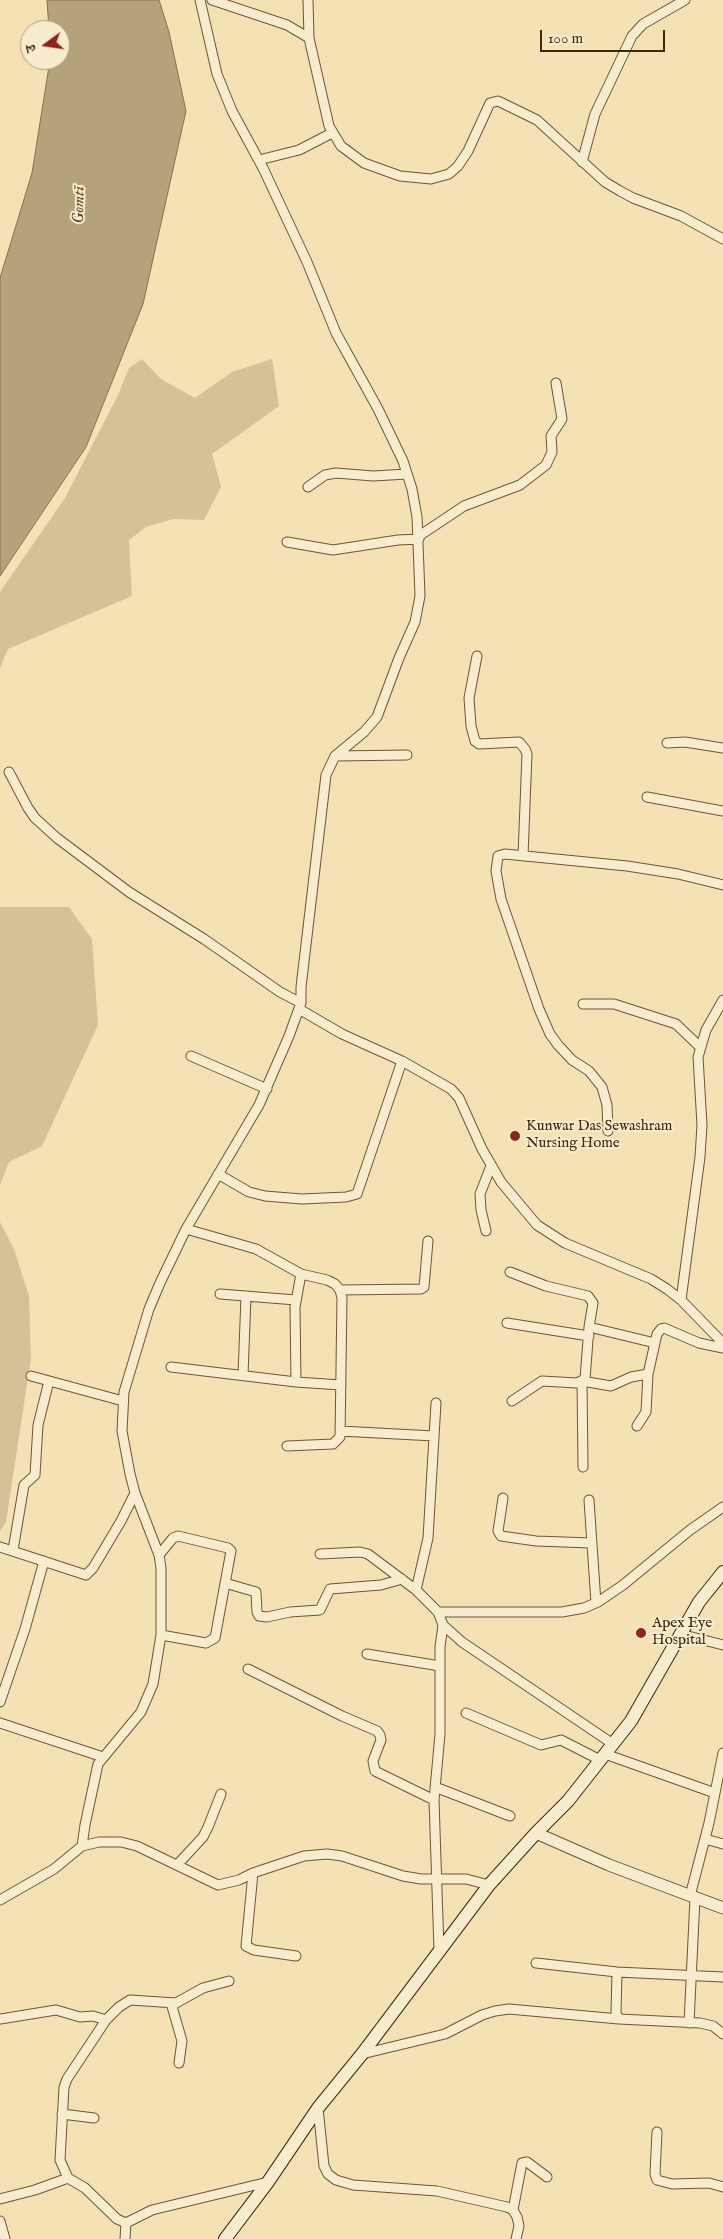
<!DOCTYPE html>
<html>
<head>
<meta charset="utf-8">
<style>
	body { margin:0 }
	#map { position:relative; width:723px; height:2239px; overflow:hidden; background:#f4e1b4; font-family:"IM FELL English","Noto Serif Devanagari",serif }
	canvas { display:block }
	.north { position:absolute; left:20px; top:20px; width:50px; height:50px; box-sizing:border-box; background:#f8ecce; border:1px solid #ae9d80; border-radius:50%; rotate:256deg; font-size:14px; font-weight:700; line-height:20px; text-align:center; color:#3e270a }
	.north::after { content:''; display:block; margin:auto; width:18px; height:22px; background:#8f2418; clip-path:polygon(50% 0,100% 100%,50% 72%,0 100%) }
	.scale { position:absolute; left:540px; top:30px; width:125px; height:22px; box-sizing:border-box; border:2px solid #3e270a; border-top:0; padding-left:6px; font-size:15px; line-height:18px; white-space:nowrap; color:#3e270a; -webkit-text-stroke:4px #f8ecce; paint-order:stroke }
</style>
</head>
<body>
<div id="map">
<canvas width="723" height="2239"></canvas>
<div class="north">उ</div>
<div class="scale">100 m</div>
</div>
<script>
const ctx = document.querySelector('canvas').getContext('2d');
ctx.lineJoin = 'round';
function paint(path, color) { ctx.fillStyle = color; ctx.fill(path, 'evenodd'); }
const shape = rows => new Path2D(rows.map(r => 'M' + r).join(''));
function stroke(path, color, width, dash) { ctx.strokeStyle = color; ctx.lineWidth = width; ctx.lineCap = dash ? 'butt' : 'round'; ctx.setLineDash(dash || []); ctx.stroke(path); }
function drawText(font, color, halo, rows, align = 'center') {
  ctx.font = font + ' "IM FELL English",serif'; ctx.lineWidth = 4; ctx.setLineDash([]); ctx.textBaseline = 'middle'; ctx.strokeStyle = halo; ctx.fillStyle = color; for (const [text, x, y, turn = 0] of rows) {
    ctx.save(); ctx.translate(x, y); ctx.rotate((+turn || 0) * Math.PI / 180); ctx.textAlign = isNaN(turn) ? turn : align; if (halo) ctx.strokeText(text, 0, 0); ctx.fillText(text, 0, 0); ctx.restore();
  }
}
const green = shape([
	[142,359,161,379,195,398,232,372,272,359,279,406,212,454,221,487,204,520,173,519,146,527,129,540,132,596,8,649,0,668,0,592,65,498,118,395,129,368],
	[0,907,69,907,92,939,98,1025,42,1146,9,1162,0,1185],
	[0,1222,14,1249,29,1296,31,1358,6,1522,0,1531]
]);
const water = shape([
	[47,0,159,0,169,32,186,111,143,304,86,447,0,576,0,278,32,173,50,60,60,60,60,30,49,30,47,0]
]);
const minor = shape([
	[212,0,287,25,309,38],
	[308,0,309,38,329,126,341,146,364,163,400,176,431,179,449,174,458,166,468,151,490,103,498,101,537,120,605,182,620,191,633,198,681,216,723,239],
	[259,160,299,150,332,133],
	[582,162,595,114,632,36,643,24,685,0],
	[308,487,325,475,336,473,373,476,407,474],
	[419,536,464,506,520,485,546,465,552,452,551,436,562,419,556,383],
	[287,542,333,550,398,540,419,539],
	[477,656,469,698,471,726,475,741,479,744,519,742,525,749,527,754,523,856],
	[667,743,685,742,723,748],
	[335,756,407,755],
	[9,772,28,808,35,818,57,838,129,892,204,939,280,992,301,1003],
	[647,797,723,811],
	[583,1004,614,1004,676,1024,700,1047],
	[299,1009,342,1034,402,1061,451,1089,459,1098,482,1149,501,1182,537,1225,565,1243,651,1279,667,1289,681,1300,723,1343],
	[191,1056,267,1089],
	[608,1131,607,1105,602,1087,589,1071,572,1060,558,1045,550,1034,539,1009,501,899,496,871,498,856,505,854,627,866,678,874,723,885],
	[218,1174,249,1192,265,1196,302,1199,346,1197,357,1194,402,1061],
	[186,1229,256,1249,301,1274,327,1280,335,1284,340,1290,342,1298,340,1437,333,1444,287,1446],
	[486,1231,481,1210,480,1194,491,1166],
	[510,1272,546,1286,588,1296,593,1303,589,1327,585,1379,577,1383,542,1381,512,1401],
	[340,1290,421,1289,424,1287,428,1241],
	[220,1294,296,1300],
	[681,1300,700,1157,702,1125,698,1057,706,1030,723,1000],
	[507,1323,589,1336],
	[589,1327,655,1343],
	[171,1367,296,1382,341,1385],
	[243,1375,246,1296],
	[31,1376,123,1401],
	[296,1382,295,1307,301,1274],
	[637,1426,646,1412,648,1374,657,1334,661,1329,664,1328,699,1343,723,1348],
	[340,1431,434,1436],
	[583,1467,582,1381,611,1386,631,1377,648,1374],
	[503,1498,498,1531,501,1536,536,1541,591,1543],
	[589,1500,596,1603],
	[0,1547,86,1575,93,1568,121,1521,135,1493],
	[13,1550,24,1485,35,1475,38,1425,49,1381],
	[320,1554,360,1552,368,1554,416,1590,438,1612,443,1625,462,1642,613,1744],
	[159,1555,173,1538,178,1536,228,1548,231,1551,215,1638,206,1643,161,1635],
	[225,1583,256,1592,257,1612,259,1616,267,1617,290,1612,320,1610,330,1589,381,1585,402,1579],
	[416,1590,428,1538,436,1403],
	[438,1612,562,1612,584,1608,598,1602,623,1585,690,1530,723,1507],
	[680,1634,723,1645],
	[367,1654,440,1666],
	[248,1669,342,1716,377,1731,380,1735,381,1740,373,1761,375,1771,434,1800],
	[0,1702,25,1629,44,1561],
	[466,1713,541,1745,561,1740,600,1760],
	[0,1723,103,1757],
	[605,1754,715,1793],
	[435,1787,510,1816],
	[705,1839,723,1844],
	[82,1846,99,1842,121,1842,137,1846,218,1885,239,1880,253,1873,304,1856,327,1854,342,1856,403,1876,421,1879,466,1879,489,1885],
	[177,1865,203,1837,208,1827,221,1794],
	[253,1873,246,1946,254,1950,296,1956],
	[690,1896,709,1823,723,1753],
	[0,1900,54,1869,82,1846,85,1825,98,1764,141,1712,153,1684,161,1635,161,1568,159,1555,135,1493,130,1474,122,1431,124,1392,149,1309,160,1283,186,1229,259,1105,289,1036,301,1003,301,987,326,775,335,756,364,732,377,717,399,658,415,622,420,596,417,517,412,489,403,461,378,409,336,333,307,262,263,168,232,111,217,74,200,0],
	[439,1950,434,1800,440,1734,440,1647,443,1625],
	[536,1963,617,1972,723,1977],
	[617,1972,616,2013,619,2019,700,2023,713,2026,723,2034],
	[229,1981,203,1988,176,2003,130,2000,119,2007,106,2020,67,2079,64,2087,60,2160,68,2178,85,2188,117,2219,126,2223,152,2210,268,2182],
	[171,2003,182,2041,179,2063],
	[0,2019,56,2010,80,2017,93,2016,106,2020],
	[689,2023,695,1898],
	[362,2054,445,2034,482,2015,495,2011,509,2009,619,2019],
	[318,2108,324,2166,328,2174,336,2180,353,2185,437,2191,507,2207,513,2210,517,2217,519,2226,516,2239],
	[62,2114,94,2118],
	[657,2132,655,2174,657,2180,672,2184,709,2183,723,2187],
	[0,2199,35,2190,68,2178],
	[513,2210,522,2163,527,2162,547,2177],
	[0,2221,5,2239],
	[125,2239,126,2223]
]);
const tertiary = shape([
	[536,1833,609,1865,723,1908]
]);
const secondary = shape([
	[225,2239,268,2182,318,2108,362,2054,489,1885,536,1833,568,1801,631,1721,699,1602,723,1572]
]);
const markers = [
	[515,1136,6,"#8f2418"],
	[641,1633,6,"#8f2418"]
];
const poiNames = [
	["Kunwar Das Sewashram",526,1127],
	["Nursing Home",526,1144],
	["Apex Eye",652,1624],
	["Hospital",652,1641]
];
const waterNames = [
	["Gomtī",80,205,-89]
];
paint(green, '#d5c197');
paint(water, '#b6a27a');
stroke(water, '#86714d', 1);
stroke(minor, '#6c5634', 11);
stroke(tertiary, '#6c5634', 13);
stroke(secondary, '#3e270a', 14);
stroke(minor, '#f8ecce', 9);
stroke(tertiary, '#f8ecce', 11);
stroke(secondary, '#f8ecce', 12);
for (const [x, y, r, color] of markers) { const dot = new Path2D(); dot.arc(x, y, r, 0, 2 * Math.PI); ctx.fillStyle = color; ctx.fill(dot); stroke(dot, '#f8ecce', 2); }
drawText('15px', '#3e270a', '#f8ecce', poiNames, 'left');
drawText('italic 16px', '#624c2c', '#f8ecce', waterNames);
</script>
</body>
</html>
